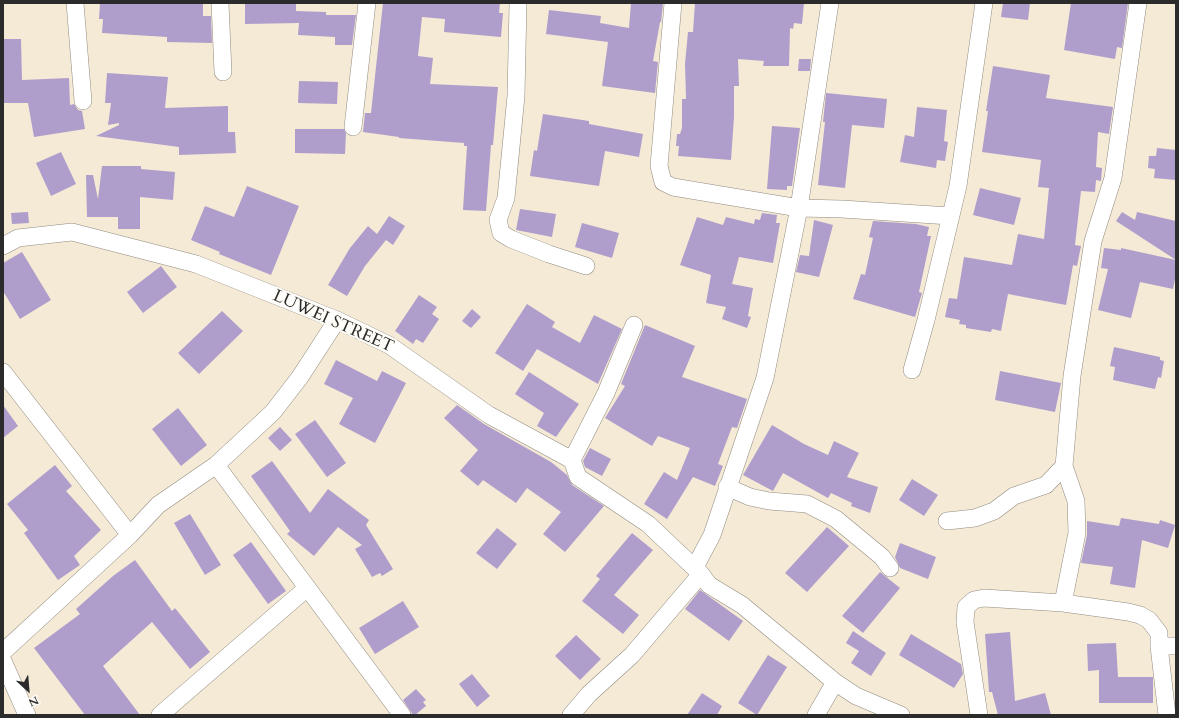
<!DOCTYPE html>
<html>
<head>
<meta charset="utf-8">
<style>
	body { margin:0 }
	#map { position:relative; width:1179px; height:718px; overflow:hidden; background:#f5ead5; font-family:Cardo,serif }
	canvas { display:block }
	.frame { position:absolute; inset:0; border:4px solid #2b2b2b; pointer-events:none }
	.north { position:absolute; left:8px; top:670px; width:40px; height:40px; -webkit-text-stroke:3px #fdfcf7; paint-order:stroke; rotate:154deg; font-size:11px; font-weight:700; line-height:16px; text-align:center; color:#2b2b2b }
	.north::after { content:''; display:block; margin:auto; width:14px; height:18px; background:#2b2b2b; clip-path:polygon(50% 0,100% 100%,50% 72%,0 100%) }
</style>
</head>
<body>
<div id="map">
<canvas width="1179" height="718"></canvas>
<div class="frame"></div>
<div class="north">N</div>
</div>
<script>
const ctx = document.querySelector('canvas').getContext('2d');
ctx.lineJoin = 'round';
function paint(path, color) { ctx.fillStyle = color; ctx.fill(path, 'evenodd'); }
const shape = rows => new Path2D(rows.map(r => 'M' + r).join(''));
function stroke(path, color, width, dash) { ctx.strokeStyle = color; ctx.lineWidth = width; ctx.lineCap = dash ? 'butt' : 'round'; ctx.setLineDash(dash || []); ctx.stroke(path); }
function drawText(font, color, halo, rows, align = 'center') {
  ctx.font = font + ' Cardo,serif'; ctx.lineWidth = 4; ctx.setLineDash([]); ctx.textBaseline = 'middle'; ctx.strokeStyle = halo; ctx.fillStyle = color; for (const [text, x, y, turn = 0] of rows) {
    ctx.save(); ctx.translate(x, y); ctx.rotate((+turn || 0) * Math.PI / 180); ctx.textAlign = isNaN(turn) ? turn : align; if (halo) ctx.strokeText(text, 0, 0); ctx.fillText(text, 0, 0); ctx.restore();
  }
}
const building = shape([
	[100,3,203,3,203,16,211,16,212,43,167,42,167,37,102,33,103,19,99,19],
	[245,3,296,3,296,11,326,12,326,15,356,15,352,45,335,45,335,37,298,35,299,23,245,24],
	[383,3,500,3,499,13,503,13,501,37,444,32,445,19,422,17,418,56,433,58,430,84,498,87,493,145,491,145,486,211,463,210,467,146,464,146,464,143,399,138,399,137,363,132,365,113,371,113],
	[631,3,663,3,661,22,660,22,653,61,658,62,655,93,602,86,608,42,546,34,549,10,601,16,600,23,629,28],
	[695,3,804,3,802,24,794,23,793,29,790,28,789,66,763,66,764,61,738,59,739,86,734,86,734,117,731,160,678,156,679,146,676,146,677,134,680,134,682,128,682,99,686,99,685,64,688,32,693,32],
	[1003,3,1030,3,1028,20,1001,17],
	[1071,3,1128,3,1122,48,1117,47,1115,59,1064,50],
	[3,39,21,39,22,80,69,78,70,105,74,104,78,110,82,111,85,129,34,137,28,103,3,103],
	[799,59,811,59,810,71,798,71],
	[993,66,1050,75,1046,98,1113,107,1109,134,1098,132,1096,167,1102,168,1101,181,1096,180,1095,192,1081,191,1075,245,1081,246,1077,266,1073,265,1066,305,1008,294,1001,331,992,329,991,332,966,328,966,325,959,324,960,320,945,317,949,298,957,299,964,257,1012,265,1018,234,1044,239,1049,188,1038,187,1041,160,982,152,988,111,986,111],
	[107,73,168,77,165,108,228,106,228,132,235,132,236,153,179,155,179,147,96,136,119,125,119,123,108,125,111,103,105,103],
	[299,81,338,82,337,104,298,103],
	[826,93,887,99,884,128,852,125,845,188,818,185,825,122,823,122],
	[917,107,947,110,944,141,948,142,945,161,937,160,936,168,900,162,905,135,914,137],
	[543,114,589,121,589,124,643,134,639,157,605,151,599,186,530,176,534,150,537,151],
	[772,126,800,128,792,186,787,186,787,190,767,189],
	[295,129,344,129,346,133,345,154,295,153],
	[1157,148,1176,150,1176,180,1154,178,1155,169,1148,168,1149,156,1156,156],
	[61,152,76,184,51,196,36,163],
	[102,166,141,166,141,169,175,172,173,200,140,197,140,229,118,229,118,217,87,217,86,175,93,175,98,199],
	[247,186,299,206,271,275,219,254,220,252,191,240,205,206,234,217],
	[980,188,1021,198,1014,225,973,215],
	[520,209,556,214,552,237,516,230],
	[28,212,29,223,12,224,11,213],
	[1122,212,1135,220,1137,212,1176,221,1176,260,1116,221],
	[762,213,777,215,776,223,780,223,773,263,739,257,732,284,753,288,748,316,751,317,747,328,722,319,726,307,706,303,711,275,680,265,697,217,723,225,726,217,754,224,755,219,760,220],
	[389,216,405,226,393,245,386,240,365,266,347,296,328,285,350,248,368,226,377,234],
	[814,220,833,225,819,277,796,272,800,255,809,256],
	[873,221,916,224,929,227,927,236,931,236,919,292,922,293,915,317,853,299,861,274,865,275,873,238,869,237],
	[582,223,619,233,612,258,575,247],
	[1104,248,1121,250,1121,248,1176,260,1176,275,1173,289,1140,282,1131,318,1098,310,1108,269,1101,268],
	[22,252,51,300,20,319,3,291,3,263],
	[161,266,177,287,143,313,127,292],
	[419,295,437,307,432,314,439,319,423,343,416,339,413,344,395,331],
	[527,304,555,322,552,327,580,343,594,315,622,329,598,384,537,349,523,371,495,353],
	[472,309,481,317,471,328,462,321],
	[222,311,243,331,199,374,178,353],
	[645,325,695,346,682,377,747,399,737,428,732,427,718,464,723,466,715,486,693,477,667,519,644,504,664,472,677,480,690,448,658,436,652,446,605,418,625,386,621,384],
	[1114,347,1160,357,1160,360,1164,361,1161,378,1158,377,1155,389,1113,380,1115,367,1110,366],
	[336,360,377,381,382,371,406,383,375,443,339,424,353,398,324,384],
	[1000,371,1061,383,1055,412,995,400],
	[529,372,579,404,556,437,537,426,544,413,515,394],
	[3,405,18,426,3,438],
	[457,405,484,424,551,462,567,475,572,485,604,506,565,552,543,534,561,512,527,488,516,503,483,480,478,486,460,471,478,450,444,418],
	[178,408,207,445,181,466,152,429],
	[315,420,346,463,327,477,295,434],
	[772,425,804,444,828,455,834,441,859,453,847,477,878,487,870,513,851,506,852,503,831,493,828,498,783,473,773,491,743,475],
	[280,427,292,440,280,451,268,438],
	[590,448,611,459,602,476,585,467,583,461],
	[272,461,310,513,328,489,369,520,366,525,393,569,382,576,380,573,372,577,355,549,362,545,338,527,314,556,287,534,290,531,251,476],
	[55,465,72,486,66,491,101,530,74,556,80,565,58,580,24,533,28,530,7,504],
	[912,479,938,495,924,516,899,500],
	[190,514,221,565,205,575,174,523],
	[1121,518,1159,524,1160,520,1175,525,1168,548,1142,540,1135,588,1110,584,1113,567,1081,563,1087,535,1087,521,1119,526],
	[827,527,849,546,807,592,785,573],
	[497,528,517,544,497,569,476,553],
	[632,533,653,550,614,595,639,615,623,634,582,601,600,579,596,576],
	[251,542,286,591,268,604,233,555],
	[900,543,936,557,928,579,900,568,895,557],
	[135,560,172,611,175,608,210,652,190,669,152,622,103,666,140,715,85,715,34,648,80,614,76,609,113,576],
	[880,572,900,588,863,633,842,616],
	[700,590,743,621,729,641,685,609],
	[403,601,419,627,375,654,359,628],
	[853,631,886,653,871,676,851,663,859,651,846,643],
	[1010,632,1015,701,1045,693,1051,715,998,715,992,692,989,692,985,634],
	[911,634,961,664,963,674,954,688,899,655],
	[576,635,601,659,580,680,555,656],
	[1116,643,1118,677,1153,677,1153,703,1099,703,1099,670,1088,671,1087,644],
	[768,655,787,667,757,715,738,703],
	[472,674,490,696,477,707,459,684],
	[416,689,426,700,423,702,426,706,415,715,413,715,403,700],
	[702,693,722,706,717,715,687,715]
]);
const street = shape([
	[75,3,83,101],
	[220,3,223,72],
	[518,3,516,96,506,198,498,220,501,233,511,239,549,254,586,266],
	[673,3,659,166,663,182,673,187,799,208,842,209,950,216],
	[353,127,367,3],
	[3,246,18,238,72,232,196,264,337,320,389,345,489,415,572,460,578,477,648,524,701,574],
	[912,370,926,320,958,186,984,3],
	[3,372,130,535],
	[572,460,606,393,634,325],
	[216,465,402,715],
	[727,487,750,497,769,501,807,504,836,519,882,557,890,568],
	[947,521,975,518,994,511,1014,496,1046,485,1064,466],
	[695,567,712,535,765,378,799,208,830,3],
	[1063,603,1077,533,1076,501,1064,466,1072,376,1093,241,1113,178,1138,3],
	[3,652,130,535,158,505,216,465,273,412,300,377,337,320],
	[3,661,27,715],
	[160,715,307,588],
	[571,715,589,694,632,655,701,574,709,585,742,605,835,682,856,696,901,715],
	[816,715,835,682],
	[979,715,965,622,966,607,974,600,984,598,1063,603,1128,612,1140,615,1149,620,1159,633,1159,646],
	[1167,715,1159,646,1176,646]
]);
const streetNames = [
	["LUWEI STREET",333,322,24]
];
paint(building, '#af9ecc');
stroke(street, '#908a80', 18);
stroke(street, '#fff', 17);
drawText('17px', '#2b2b2b', '#fdfcf7', streetNames);
</script>
</body>
</html>
